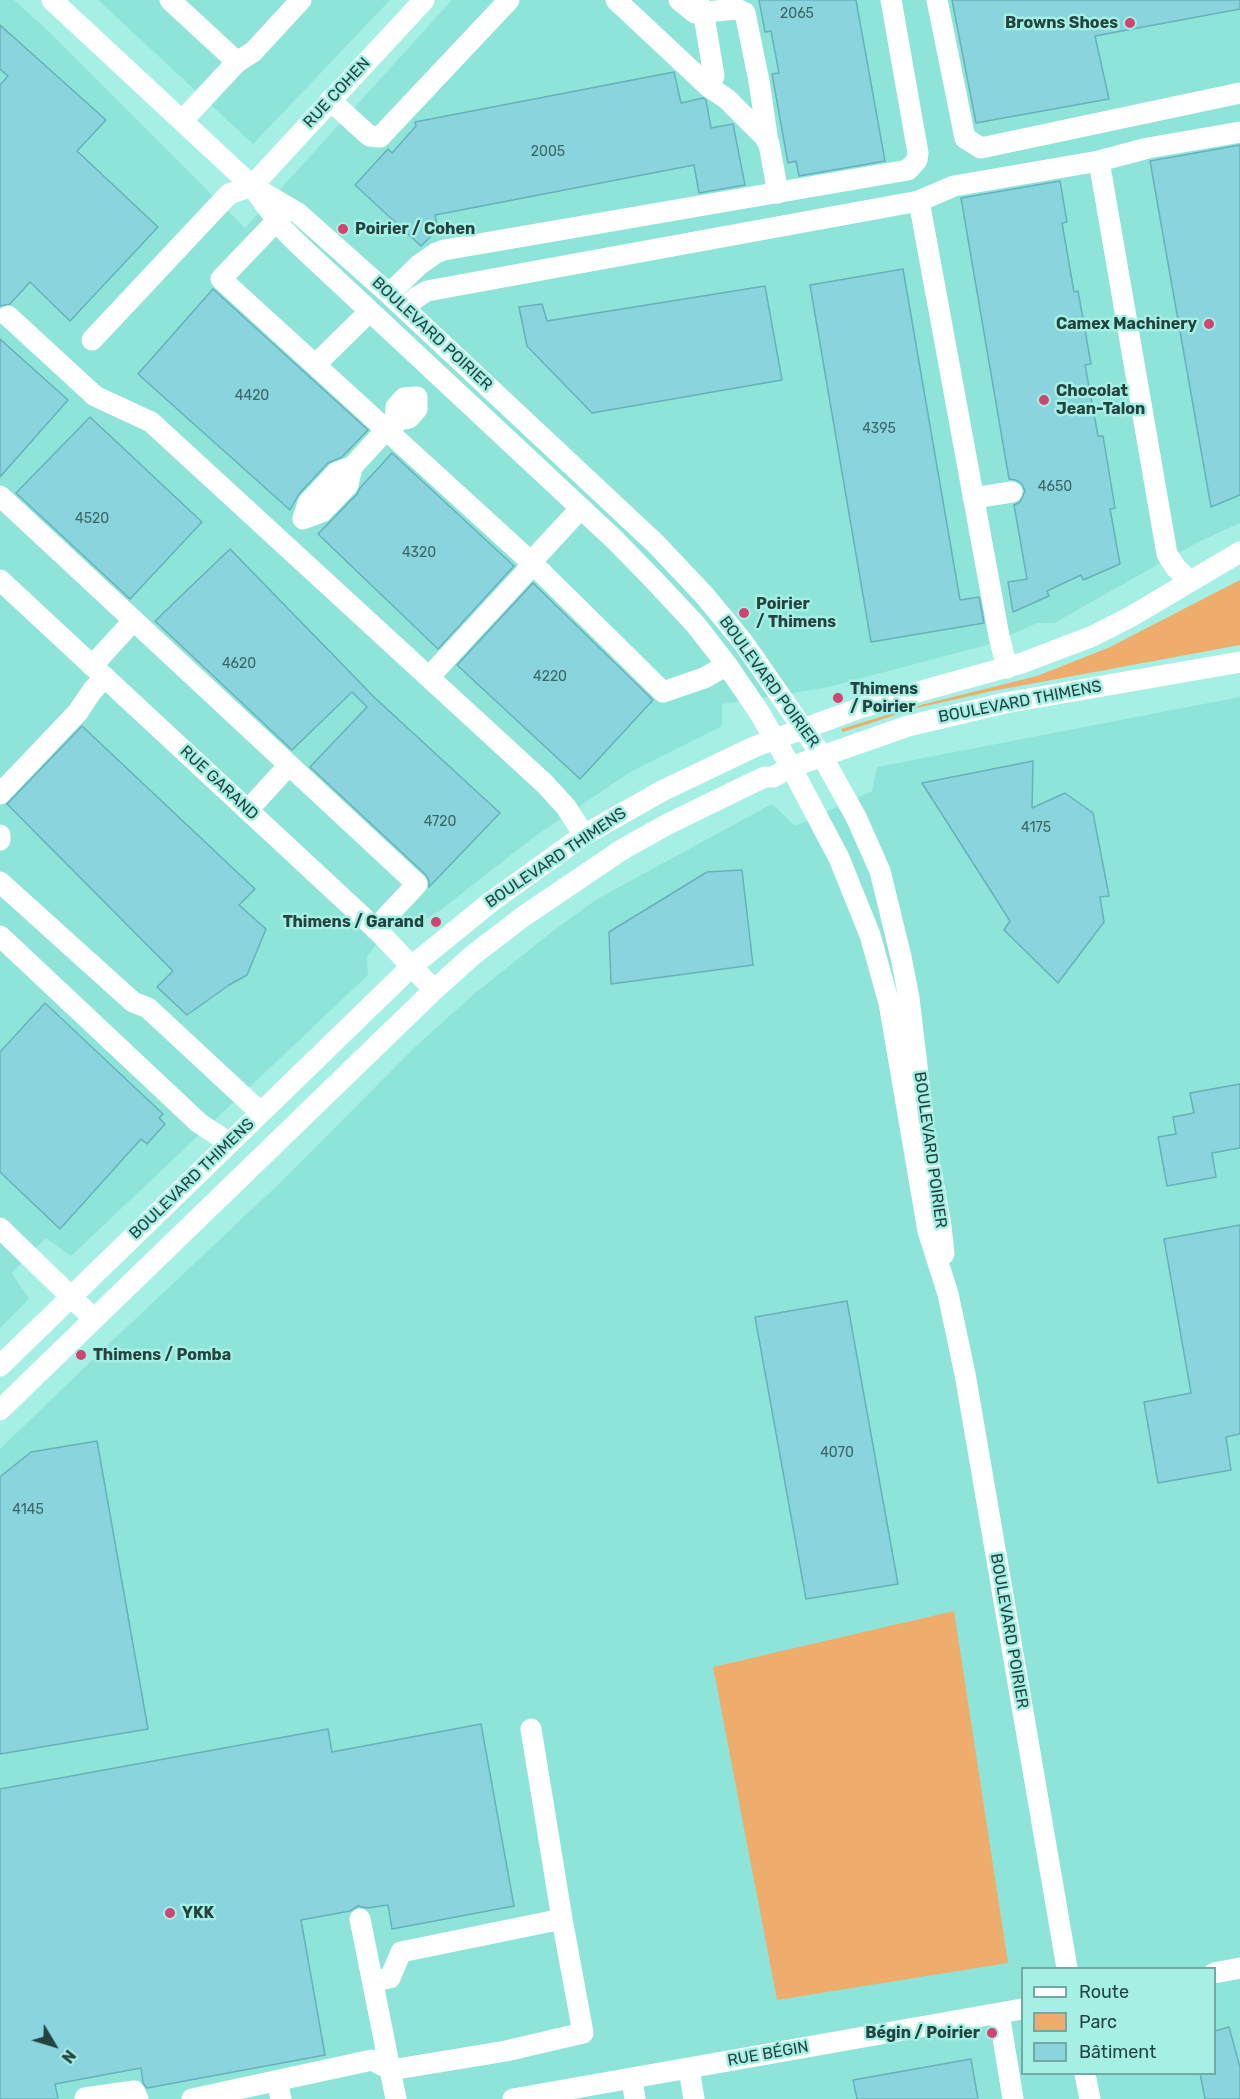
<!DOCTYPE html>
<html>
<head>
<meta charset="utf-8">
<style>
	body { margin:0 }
	#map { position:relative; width:1240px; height:2099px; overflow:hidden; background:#a5efe5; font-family:Rubik,sans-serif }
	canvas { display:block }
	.legend { position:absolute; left:1021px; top:1967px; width:195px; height:108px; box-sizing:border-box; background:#a5efe5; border:2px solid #71aaa3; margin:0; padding:8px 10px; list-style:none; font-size:18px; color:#24433f }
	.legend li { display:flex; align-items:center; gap:12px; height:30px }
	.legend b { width:30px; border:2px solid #71aaa3 }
	.north { position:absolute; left:24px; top:2015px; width:60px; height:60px; -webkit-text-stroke:4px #a5efe5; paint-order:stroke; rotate:128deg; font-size:16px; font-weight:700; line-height:24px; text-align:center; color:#24433f }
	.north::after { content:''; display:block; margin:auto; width:21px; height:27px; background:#24433f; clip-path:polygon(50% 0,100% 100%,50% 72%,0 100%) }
</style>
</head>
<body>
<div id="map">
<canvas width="1240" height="2099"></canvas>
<ul class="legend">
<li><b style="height:8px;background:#fff"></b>Route</li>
<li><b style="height:16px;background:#eead6c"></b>Parc</li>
<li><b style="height:16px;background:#89d4dd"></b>Bâtiment</li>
</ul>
<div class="north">N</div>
</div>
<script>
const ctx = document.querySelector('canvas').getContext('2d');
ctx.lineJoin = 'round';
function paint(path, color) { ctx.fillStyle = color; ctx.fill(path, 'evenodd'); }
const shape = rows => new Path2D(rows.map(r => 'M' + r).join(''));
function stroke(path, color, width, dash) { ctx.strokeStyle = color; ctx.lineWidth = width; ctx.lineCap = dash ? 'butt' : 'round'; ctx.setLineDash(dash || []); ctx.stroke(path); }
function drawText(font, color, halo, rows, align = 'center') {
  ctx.font = font + ' Rubik,sans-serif'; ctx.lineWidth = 5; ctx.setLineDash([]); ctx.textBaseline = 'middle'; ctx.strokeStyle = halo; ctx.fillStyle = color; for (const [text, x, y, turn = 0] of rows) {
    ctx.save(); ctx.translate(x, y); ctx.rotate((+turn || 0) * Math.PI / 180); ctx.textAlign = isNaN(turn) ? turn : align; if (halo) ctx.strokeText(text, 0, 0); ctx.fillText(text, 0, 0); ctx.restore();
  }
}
const built = shape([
	[0,0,14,0,44,27,245,228,452,0,1240,0,1240,523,1198,542,1054,623,1037,623,987,645,824,688,722,704,722,726,632,771,534,837,438,912,416,925,402,915,367,956,368,975,71,1256,46,1238,12,1273,29,1299,0,1328],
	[98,0,390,0,253,144],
	[1240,697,1240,2099,0,2099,0,1449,111,1342,282,1181,414,1048,474,994,553,931,597,899,772,804,795,826,872,791,877,767],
	[1022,1968,1214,1968,1214,2074,1022,2074]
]);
const green = shape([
	[1240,580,1240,645,992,691,917,708,843,732,841,729,913,707,1037,676,1108,648],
	[954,1611,1008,1963,777,2000,713,1667]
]);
const building = shape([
	[759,0,856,0,885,161,799,176,796,161,788,163,772,74,779,73,771,31,765,32,759,0],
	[952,0,1240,0,1240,9,1095,36,1109,99,976,123,952,0],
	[0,25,106,120,77,151,158,227,70,321,30,282,10,304,0,306,0,85,8,76,0,69,0,25],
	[674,72,681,103,703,98,706,100,711,128,733,124,745,185,699,193,694,165,435,215,438,229,421,246,355,185,388,149,392,153,416,126,415,122,674,72],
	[1240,145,1240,495,1211,507,1150,161,1240,145],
	[1060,181,1067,222,1062,223,1074,292,1078,291,1091,364,1085,365,1098,436,1103,436,1115,508,1110,509,1120,564,1083,580,1081,575,1047,591,1049,596,1013,612,1008,582,1027,579,1014,505,1020,502,1025,491,1022,484,1016,480,1009,479,961,198,1060,181],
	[903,269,960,600,979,597,984,623,871,642,810,285,903,269],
	[765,286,782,380,592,413,527,346,519,307,542,304,547,321,765,286],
	[213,289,368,430,342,457,328,463,299,494,290,510,138,374,213,289],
	[0,339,68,400,0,477,0,339],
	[90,417,202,522,130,599,16,493,90,417],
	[392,453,514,566,438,649,318,534,357,494,360,488,392,453],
	[230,549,375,698,500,813,429,887,429,881,426,875,310,767,367,707,352,692,292,750,155,621,230,549],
	[533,583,653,700,580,779,457,665,533,583],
	[82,726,255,889,239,905,266,929,247,975,229,985,187,1015,157,987,173,971,7,804,82,726],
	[1033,761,1032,808,1065,793,1093,813,1109,896,1100,897,1104,922,1058,983,1004,930,1010,921,922,783,1033,761],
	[742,870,753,965,611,984,609,932,707,872,742,870],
	[45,1003,163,1114,159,1118,165,1124,147,1144,141,1139,60,1229,0,1172,0,1052,45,1003],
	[1240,1084,1240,1148,1212,1153,1216,1177,1167,1186,1158,1137,1176,1134,1173,1117,1194,1113,1190,1093,1240,1084],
	[1240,1225,1240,1434,1226,1437,1231,1470,1158,1483,1144,1402,1191,1393,1164,1239,1240,1225],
	[847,1301,898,1584,806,1599,755,1317,847,1301],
	[97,1441,148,1729,0,1754,0,1477,31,1452,97,1441],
	[481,1724,514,1906,392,1929,388,1905,367,1908,358,1906,350,1911,301,1920,325,2055,147,2088,143,2083,141,2068,55,2084,58,2099,0,2099,0,1789,328,1729,332,1752,481,1724],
	[1229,2027,1240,2067,1240,2099,1205,2099,1200,2073,1215,2073,1215,2031,1229,2027],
	[971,2059,978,2099,857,2099,853,2080,971,2059]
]);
const minor = shape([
	[52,0,252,186,298,213,389,294,656,544,705,596,743,642,822,756,856,817,880,871,901,957,909,998,923,1117],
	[170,0,237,62],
	[616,0,709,87,727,99,764,136,769,144,778,193],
	[679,0,695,13,737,9,745,13,759,81,768,142],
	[937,0,965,138,981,148,1240,93],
	[698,1,704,16,714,76,709,87],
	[330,100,366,133,370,136,380,137,509,0],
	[182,121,237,62,253,52,301,0],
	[1099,161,1167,554,1176,568,1190,581],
	[252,186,283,229,298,244,615,540,653,579,696,625,727,665,759,712,791,767,839,858,870,935,889,1003,928,1231,948,1294,965,1374,1067,1968],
	[919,201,999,636,1007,668],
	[285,212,221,279,531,562,663,692,704,678,727,665],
	[389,294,419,265,436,253,444,250,908,170,917,160,918,153,891,0],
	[405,308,417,297,427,291,919,201,954,186,1099,161,1148,148,1240,132],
	[8,316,95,396,151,422,545,784,566,807,584,835],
	[92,340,229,194,252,186,424,0],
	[315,365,369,312],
	[352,467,337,472,308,503,303,519,322,512,348,485,352,467,386,430,395,421,409,418,417,409,417,397,404,398,396,407,395,421],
	[0,496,417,884,375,929],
	[973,498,1012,492],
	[0,580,379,932,434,990],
	[92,666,134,620],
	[429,677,526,572,531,562,581,508],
	[0,794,78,712,92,691,105,677],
	[248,810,289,765],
	[0,835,0,840],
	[0,882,133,1002,148,1008,260,1112],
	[0,936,199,1123,219,1136,227,1144],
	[931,1169,941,1226,944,1254],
	[0,1228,94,1319],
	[0,1366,412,966,492,901,584,835,662,791,754,747,860,708,1022,663,1093,636,1132,616,1240,552],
	[0,1410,434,990,473,955,524,916,623,849,668,824,752,783,765,777,773,777,791,767,908,726,1005,703,1240,662],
	[531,1729,562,1919],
	[360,1919,396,2099],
	[1214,1973,1240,1968],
	[999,2013,1013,2099],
	[689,2069,694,2099],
	[1085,2074,1090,2099],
	[632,2079,635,2099],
	[277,2081,281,2099],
	[85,2098,134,2091,138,2099],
	[192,2099,372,2060,391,2070,506,2051,583,2033,562,1919,401,1952,390,1978,373,1981],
	[513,2099,1022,2009]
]);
const markers = [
	[1130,23,6,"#d14370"],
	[343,229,6,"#d14370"],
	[1209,324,6,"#d14370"],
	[1044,400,6,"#d14370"],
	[744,613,6,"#d14370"],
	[838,698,6,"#d14370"],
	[436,922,6,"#d14370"],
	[81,1355,6,"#d14370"],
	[170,1913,6,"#d14370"],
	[992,2033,6,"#d14370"]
];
const numberNames = [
	["2065",797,14],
	["2005",548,152],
	["4420",252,396],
	["4395",879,429],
	["4650",1055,487],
	["4520",92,519],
	["4320",419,553],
	["4620",239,664],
	["4220",550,677],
	["4720",440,822],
	["4175",1036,828],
	["4070",837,1453],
	["4145",28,1510]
];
const poiNames = [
	["Browns Shoes",1118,23,"right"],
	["Poirier / Cohen",355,229],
	["Camex Machinery",1197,324,"right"],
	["Chocolat",1056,391],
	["Jean-Talon",1056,409],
	["Poirier",756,604],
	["/ Thimens",756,622],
	["Thimens",850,689],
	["/ Poirier",850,707],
	["Thimens / Garand",424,922,"right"],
	["Thimens / Pomba",93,1355],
	["YKK",182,1913],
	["Bégin / Poirier",980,2033,"right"]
];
const streetNames = [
	["RUE COHEN",337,93,-47],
	["BOULEVARD POIRIER",432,334,43],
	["BOULEVARD POIRIER",769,682,54],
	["BOULEVARD THIMENS",1020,702,-11],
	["RUE GARAND",219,783,43],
	["BOULEVARD THIMENS",556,858,-34],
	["BOULEVARD POIRIER",930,1150,82],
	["BOULEVARD THIMENS",192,1179,-44],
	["BOULEVARD POIRIER",1009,1631,80],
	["RUE BÉGIN",768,2054,-10]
];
paint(built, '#8ee4d9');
paint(green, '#eead6c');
paint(building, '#89d4dd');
stroke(building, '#67b1ba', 1.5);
stroke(minor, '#fff', 21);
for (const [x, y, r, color] of markers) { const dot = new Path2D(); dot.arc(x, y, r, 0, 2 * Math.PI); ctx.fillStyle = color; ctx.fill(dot); stroke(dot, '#a5efe5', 2); }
drawText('14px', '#3d6766', null, numberNames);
drawText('bold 16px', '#24433f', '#a5efe5', poiNames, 'left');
drawText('16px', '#24433f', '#a5efe5', streetNames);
</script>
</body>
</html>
